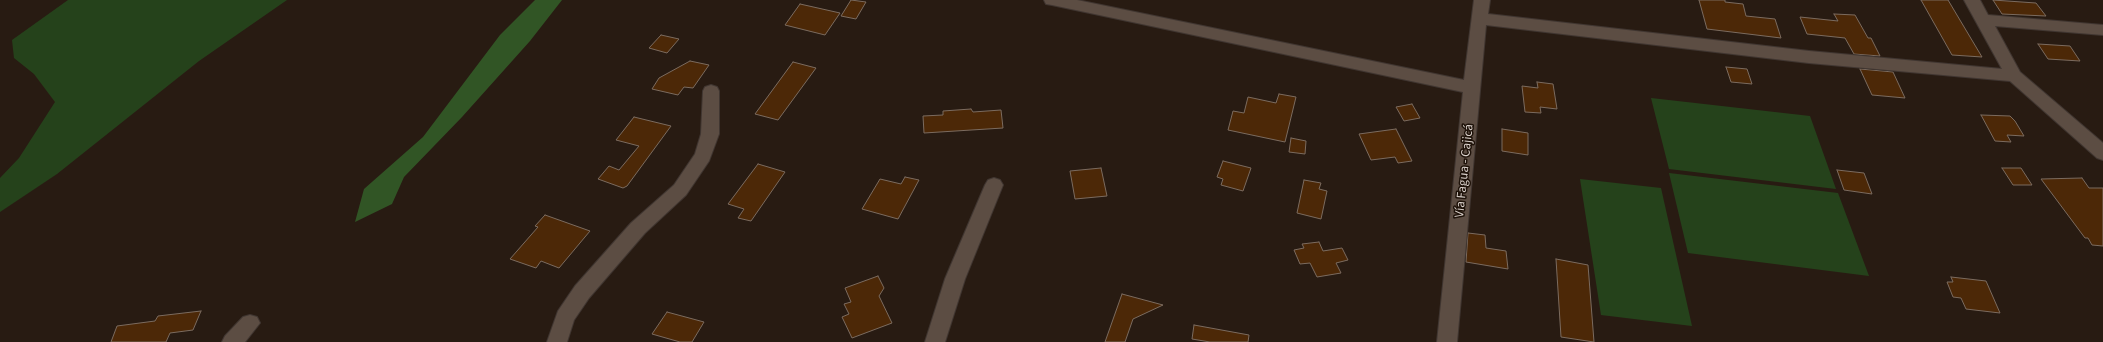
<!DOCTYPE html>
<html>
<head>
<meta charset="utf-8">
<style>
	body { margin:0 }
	canvas { display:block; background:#281b12 }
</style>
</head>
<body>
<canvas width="2103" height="342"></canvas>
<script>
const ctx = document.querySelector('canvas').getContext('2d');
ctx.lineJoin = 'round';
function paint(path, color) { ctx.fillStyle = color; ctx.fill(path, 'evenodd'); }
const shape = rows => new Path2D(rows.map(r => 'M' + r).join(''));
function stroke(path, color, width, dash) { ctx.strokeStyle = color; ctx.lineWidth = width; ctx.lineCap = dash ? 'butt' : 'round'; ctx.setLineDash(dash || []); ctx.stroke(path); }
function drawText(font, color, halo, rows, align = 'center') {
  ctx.font = font + ' "Source Sans 3",sans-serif'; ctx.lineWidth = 3; ctx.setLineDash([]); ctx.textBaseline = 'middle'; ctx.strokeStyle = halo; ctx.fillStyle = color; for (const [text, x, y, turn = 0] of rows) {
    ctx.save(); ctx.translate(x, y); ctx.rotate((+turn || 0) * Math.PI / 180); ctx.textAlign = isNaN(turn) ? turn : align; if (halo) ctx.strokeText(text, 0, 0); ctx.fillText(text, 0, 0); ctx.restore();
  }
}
const green = shape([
	[68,0,287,0,199,61,57,174,0,212,0,178,19,158,55,102,34,74,14,58,12,40],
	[1651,98,1810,116,1836,189,1669,169],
	[1669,173,1838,193,1869,276,1688,253],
	[1580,179,1661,188,1692,326,1601,315]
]);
const forest = shape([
	[535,0,562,0,530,41,462,117,404,177,392,204,355,222,364,189,423,137,500,35]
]);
const building = shape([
	[851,0,866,2,856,19,841,16,851,0],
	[1699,0,1725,0,1725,2,1743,4,1746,16,1775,19,1781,38,1707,29,1699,0],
	[1921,0,1948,0,1982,57,1952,55,1921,0],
	[1993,0,2036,3,2046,16,2002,14,1993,0],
	[800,4,840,13,825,35,785,25,800,4],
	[1834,14,1855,15,1868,38,1871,38,1880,56,1854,54,1845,38,1807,34,1800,17,1838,21,1834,14],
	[661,35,679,39,667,53,649,48,661,35],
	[2038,44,2070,46,2080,61,2048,59,2038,44],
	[690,61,709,65,693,88,684,87,678,95,652,89,659,78,690,61],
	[793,62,816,68,778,120,755,114,793,62],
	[1726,67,1747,69,1752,84,1731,82,1726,67],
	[1860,69,1893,72,1905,98,1872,95,1860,69],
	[1537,82,1553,84,1557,109,1540,107,1541,113,1525,112,1522,86,1538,88,1537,82],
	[1279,94,1296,97,1285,142,1228,130,1233,111,1244,113,1248,97,1276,103,1279,94],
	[1412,104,1420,118,1404,121,1396,107,1412,104],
	[971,109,973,112,1001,110,1003,128,924,133,923,116,943,115,943,111,971,109],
	[1981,115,2010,116,2015,121,2024,136,2007,135,2011,142,1995,141,1981,115],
	[634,117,671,126,627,186,623,188,598,179,609,166,619,170,639,146,616,140,634,117],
	[1396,129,1412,161,1398,163,1395,157,1371,160,1359,134,1396,129],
	[1502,129,1528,133,1528,155,1502,151,1502,129],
	[1291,138,1306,141,1305,154,1289,152,1291,138],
	[1223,161,1251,168,1243,191,1221,185,1223,179,1217,177,1223,161],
	[758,164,785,172,751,221,738,218,744,209,728,204,758,164],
	[1101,168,1107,196,1075,199,1070,171,1101,168],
	[2002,168,2021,168,2032,185,2013,185,2002,168],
	[1837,170,1864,173,1872,194,1844,190,1837,170],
	[905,177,919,180,898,219,862,209,880,179,901,184,905,177],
	[2082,178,2089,188,2103,188,2103,246,2092,245,2088,238,2085,238,2041,179,2082,178],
	[1304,180,1321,183,1319,189,1327,191,1321,219,1297,213,1304,180],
	[545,215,590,231,559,268,541,261,536,268,510,259,538,227,535,226,545,215],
	[1468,233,1485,235,1486,248,1506,251,1508,269,1466,262,1468,233],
	[1319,242,1323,251,1342,248,1348,260,1336,263,1341,273,1317,277,1310,263,1300,264,1294,250,1304,248,1302,244,1319,242],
	[1556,259,1588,265,1594,342,1561,337,1556,259],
	[878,276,884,288,879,296,892,323,852,338,842,317,849,314,844,304,851,302,845,288,878,276],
	[1951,277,1986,281,2000,313,1966,309,1961,298,1953,297,1947,282,1953,282,1951,277],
	[1122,294,1163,305,1133,319,1125,342,1105,342,1122,294],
	[201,311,193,330,170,333,166,342,111,342,117,326,155,321,158,316,201,311],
	[667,312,704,322,692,342,680,342,652,334,667,312],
	[1194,325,1249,335,1248,342,1210,342,1192,339,1194,325]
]);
const minor = shape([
	[1044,0,1077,0,1464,80,1474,0,1490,0,1488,14,1809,51,2002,69,1964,0,1980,0,1988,15,2103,25,2103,35,1995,26,2020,72,2103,143,2103,160,2097,158,2010,81,1809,63,1486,25,1457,342,1437,342,1463,92,1052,5,1046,4,1044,0],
	[711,85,717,87,719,91,719,134,709,161,686,195,645,233,589,298,574,320,567,342,547,342,558,311,575,286,631,223,674,185,695,154,701,134,703,91,705,87,711,85],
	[994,178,1000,180,1003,185,965,279,945,342,925,342,945,279,985,185,988,180,994,178],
	[250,315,257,317,260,323,245,342,222,342,225,336,243,317,250,315]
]);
const streetNames = [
	["Vía Fagua - Cajicá",1465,171,-84]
];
paint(green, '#25421b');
paint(forest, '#315525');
paint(building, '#4c2807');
stroke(building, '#7b6b5f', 1);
stroke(minor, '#403631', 2);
paint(minor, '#5c4d43');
drawText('13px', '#d8cfc9', '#1e1209', streetNames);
</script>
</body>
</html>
